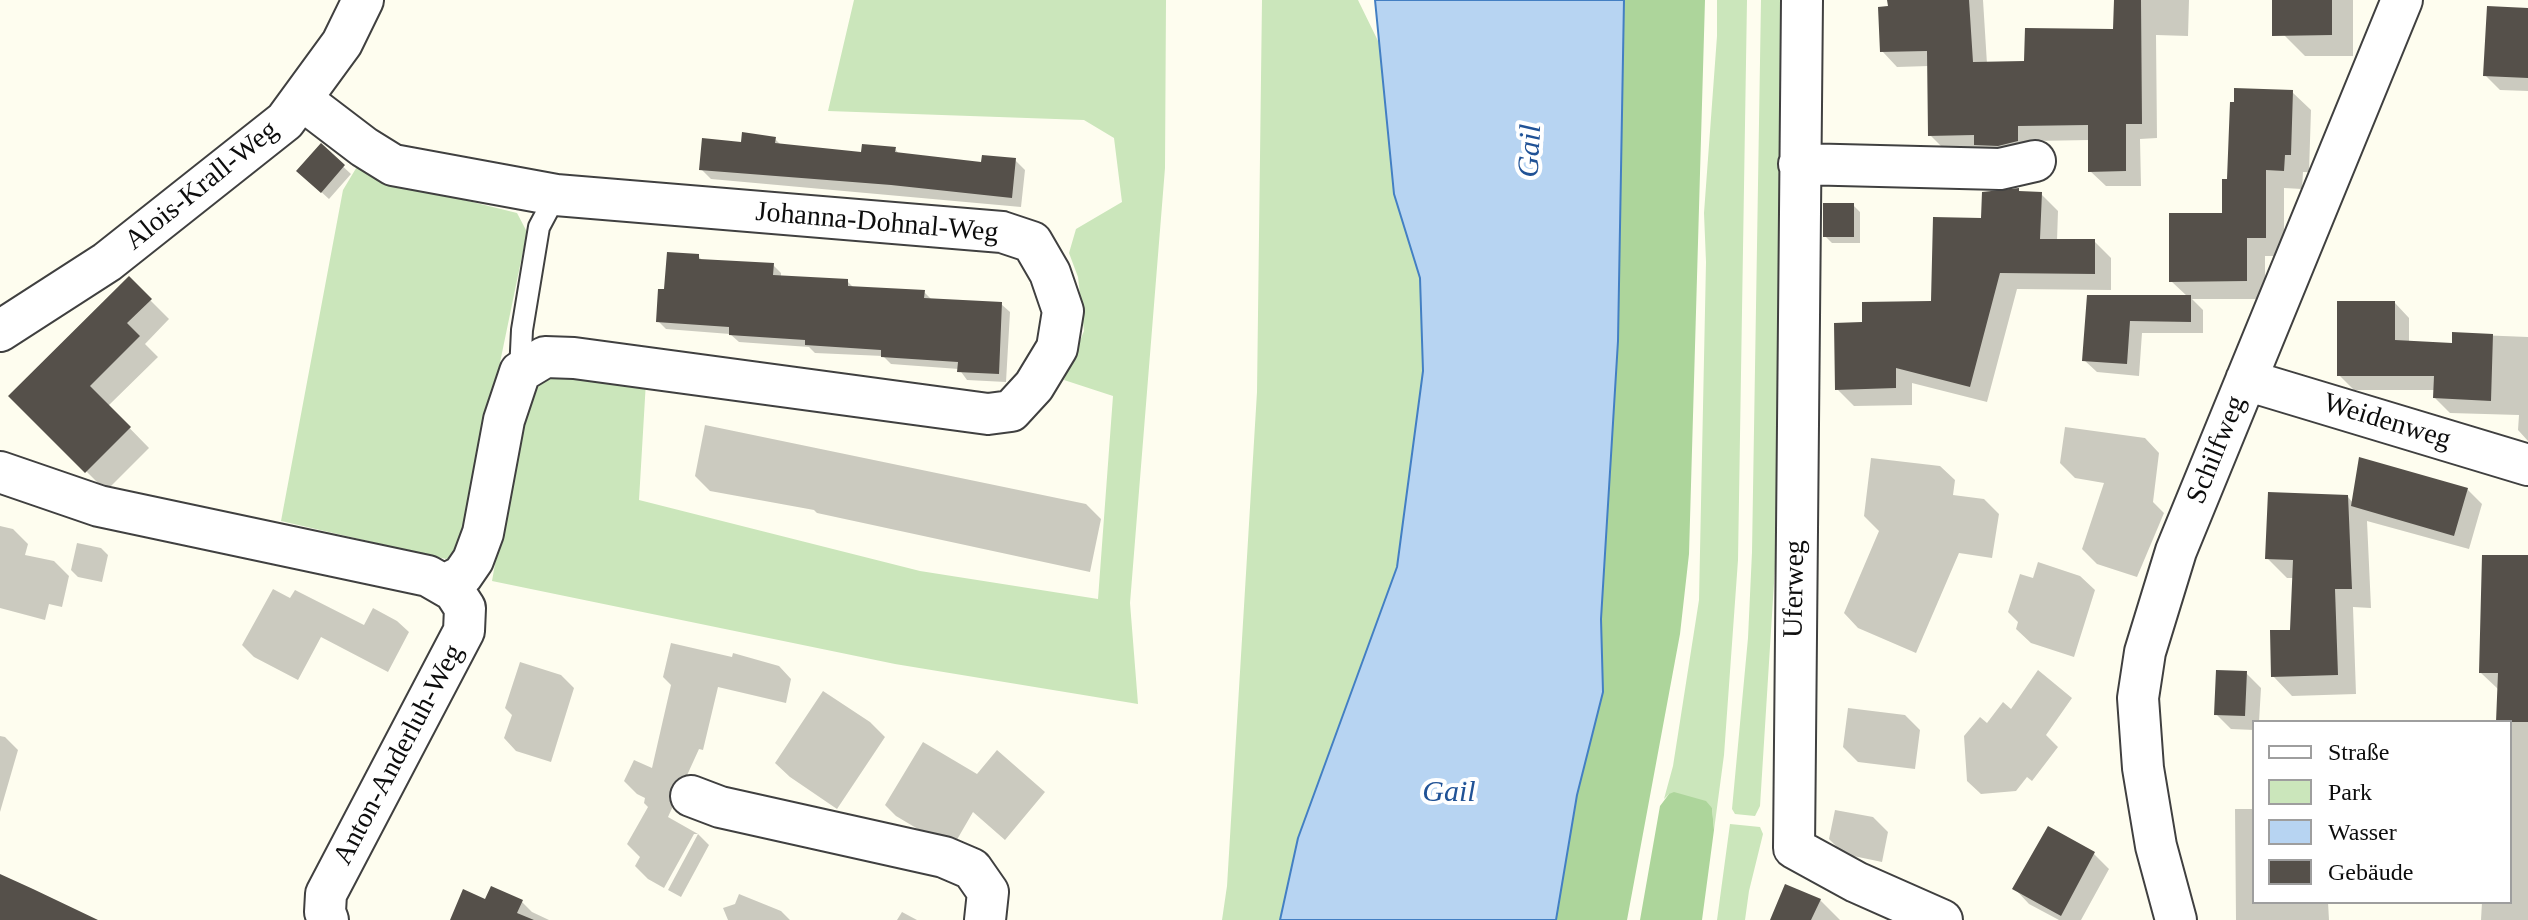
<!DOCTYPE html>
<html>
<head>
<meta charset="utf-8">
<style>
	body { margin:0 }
	#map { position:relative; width:2528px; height:920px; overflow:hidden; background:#fefdef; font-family:"Times New Roman",serif }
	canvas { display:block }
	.legend { position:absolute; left:2252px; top:720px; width:260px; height:184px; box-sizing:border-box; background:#fff; border:2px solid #9e9e9e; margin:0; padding:10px 14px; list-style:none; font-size:24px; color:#0d0d0d }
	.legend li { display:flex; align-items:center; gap:16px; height:40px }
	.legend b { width:40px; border:2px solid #9e9e9e }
</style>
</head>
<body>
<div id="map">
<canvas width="2528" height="920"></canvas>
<ul class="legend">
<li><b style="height:10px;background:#fff"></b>Straße</li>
<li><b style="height:22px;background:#cbe6bb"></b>Park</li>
<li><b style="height:22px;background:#b7d4f2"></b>Wasser</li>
<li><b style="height:22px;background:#55504a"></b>Gebäude</li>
</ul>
</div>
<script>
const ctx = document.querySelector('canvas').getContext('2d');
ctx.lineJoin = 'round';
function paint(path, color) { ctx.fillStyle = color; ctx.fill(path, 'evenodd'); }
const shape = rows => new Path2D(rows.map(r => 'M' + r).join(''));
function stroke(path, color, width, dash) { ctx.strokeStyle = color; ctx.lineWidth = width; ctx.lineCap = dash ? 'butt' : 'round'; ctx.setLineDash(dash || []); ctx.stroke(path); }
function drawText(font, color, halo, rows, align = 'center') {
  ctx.font = font + ' "Times New Roman",serif'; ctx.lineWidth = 8; ctx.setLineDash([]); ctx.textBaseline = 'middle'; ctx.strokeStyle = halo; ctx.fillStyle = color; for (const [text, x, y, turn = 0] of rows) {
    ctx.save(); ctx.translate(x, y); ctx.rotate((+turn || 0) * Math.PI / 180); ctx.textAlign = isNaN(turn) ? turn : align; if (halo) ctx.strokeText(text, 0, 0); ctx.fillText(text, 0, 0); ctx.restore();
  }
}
const green = shape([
	[854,0,1166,0,1165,168,1130,603,1138,704,895,664,492,581,526,390,534,373,646,381,639,500,920,571,1098,599,1113,396,1064,380,1084,331,1078,277,1069,253,1076,229,1122,202,1114,138,1084,120,828,111],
	[1262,0,1358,0,1379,43,1394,194,1420,278,1423,371,1397,567,1298,838,1280,920,1222,920,1227,886,1257,392],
	[1717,0,1747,0,1738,560,1724,755,1714,830,1712,808,1669,794,1664,799,1673,766,1699,600,1706,262,1704,213,1717,36],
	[1761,0,1784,0,1775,567,1760,806,1755,816,1735,814,1732,809,1748,638,1752,552],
	[358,165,448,196,517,213,527,232,460,556,446,559,281,521,343,190],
	[1730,824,1760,827,1763,834,1749,891,1745,920,1717,920]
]);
const forest = shape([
	[1624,0,1705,0,1689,554,1680,634,1627,920,1556,920,1577,795,1603,692,1601,619,1618,341],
	[1674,792,1706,801,1712,808,1714,830,1702,920,1640,920,1660,806,1669,794]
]);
const water = shape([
	[1375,0,1624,0,1618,341,1601,619,1603,692,1577,795,1556,920,1280,920,1298,838,1397,567,1423,371,1420,278,1394,194,1375,0]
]);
const shadow = shape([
	[1889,0,1983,0,1987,64,2026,63,2115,31,2116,0,2189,0,2188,36,2156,35,2157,138,2140,139,2141,186,2106,186,2090,171,2090,140,2033,141,2033,156,1946,151,1930,135,1929,66,1897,67,1882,51],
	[2284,0,2353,0,2353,56,2305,56,2284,35],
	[2528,10,2528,91,2500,90,2485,75],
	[2292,92,2311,110,2309,172,2303,172,2302,189,2284,188,2284,256,2265,256,2265,299,2192,299,2203,310,2203,333,2142,333,2139,376,2097,372,2084,360,2089,297,2188,297,2171,281,2224,215,2229,181],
	[775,139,782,146,863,154,895,149,900,155,983,164,1015,160,1025,170,1021,207,711,179,701,169,742,144],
	[321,146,351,174,329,199,306,178],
	[2021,193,2041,194,2058,211,2057,241,2094,241,2111,258,2111,290,2017,289,1987,402,1912,383,1912,405,1854,406,1837,389,1864,324,1933,303,1983,220],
	[1853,205,1860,212,1860,243,1832,243,1825,236],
	[698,256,703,261,773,265,781,273,781,277,847,281,854,288,924,292,932,300,1001,304,1010,312,1006,382,967,380,959,369,891,364,883,356,815,353,809,347,739,342,730,334,666,329,658,321,666,291],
	[129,279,169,319,145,344,158,357,108,406,149,448,106,491,11,396],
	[2395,303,2409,318,2409,342,2454,345,2454,334,2528,337,2528,441,2518,430,2519,415,2450,413,2435,398,2435,390,2354,390,2339,375],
	[705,425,1086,504,1101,519,1090,572,817,513,814,510,710,491,695,476],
	[2065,427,2145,438,2159,453,2153,502,2164,513,2137,577,2097,564,2082,549,2104,483,2075,478,2060,463],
	[1871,458,1940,466,1955,480,1953,495,1984,499,1999,514,1992,558,1959,553,1916,653,1858,628,1844,613,1879,531,1864,516],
	[2467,489,2482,504,2469,549,2367,521,2371,608,2353,607,2356,694,2292,696,2273,676,2292,631,2294,578,2287,578,2267,558,2348,497,2353,503],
	[0,526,13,529,28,544,25,555,54,561,69,576,62,607,49,604,45,620,0,608],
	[77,543,101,548,108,555,102,582,78,577,71,570],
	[2528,557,2528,920,2481,920,2482,902,2510,902,2510,722,2498,722,2498,689,2481,673],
	[2038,562,2080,576,2095,590,2074,657,2031,643,2016,629,2018,622,2008,612,2020,574,2033,578],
	[273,589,290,598,295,590,364,625,373,608,397,621,409,632,388,672,321,637,298,680,254,657,242,645],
	[671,643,732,657,733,653,779,666,791,679,786,703,718,687,703,750,699,749,668,817,698,834,694,834,664,888,648,879,635,866,640,857,627,844,648,807,644,803,645,798,637,794,624,781,634,760,652,768,671,685,663,677],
	[520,662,561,675,574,688,551,762,516,751,504,738,512,715,505,708],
	[2038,670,2072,698,2046,735,2058,747,2032,781,2027,777,2016,791,1981,794,1967,781,1964,736,1980,717,1987,723,2003,702,2011,709],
	[2246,673,2261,688,2259,722,2254,722,2254,730,2231,729,2216,714],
	[823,691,870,722,885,737,837,809,790,777,775,763],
	[1848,708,1905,715,1920,730,1915,769,1858,762,1843,747],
	[0,736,5,737,18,750,0,812],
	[923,742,977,774,997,750,1045,792,1005,840,973,812,955,843,933,838,896,816,885,805],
	[2235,809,2254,809,2254,902,2328,902,2329,920,2236,920],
	[1835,810,1873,817,1888,832,1882,862,1844,854,1829,839],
	[2048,828,2094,854,2109,869,2081,920,2059,920,2029,904,2015,889],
	[698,834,709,845,681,897,668,890],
	[739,894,781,911,790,920,728,920,723,908,735,904],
	[1820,900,1840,920,1772,920],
	[486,901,522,902,532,912,549,920,452,920],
	[902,912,917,920,897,920]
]);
const building = shape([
	[1887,0,1969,0,1973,62,2024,61,2025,28,2113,29,2114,0,2141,0,2142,124,2126,124,2126,171,2088,172,2088,125,2018,126,2018,141,1998,146,1974,145,1974,135,1928,136,1927,51,1880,52,1878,7,1888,6],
	[2272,0,2332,0,2332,35,2272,36],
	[2487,6,2528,8,2528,78,2483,76],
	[2234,88,2293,90,2291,155,2285,155,2284,171,2266,170,2266,238,2247,238,2247,281,2169,282,2169,213,2222,213,2222,179,2227,179,2230,102,2234,102],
	[742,132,776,137,775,143,861,152,862,144,896,147,895,152,981,162,982,155,1016,158,1012,198,891,185,699,170,702,138,741,142],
	[321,143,345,165,321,193,296,171],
	[2019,188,2019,191,2042,192,2040,239,2095,239,2095,274,2000,273,1970,387,1896,368,1896,388,1835,390,1834,323,1862,322,1862,302,1931,301,1933,217,1981,218,1982,192],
	[1823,203,1854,203,1854,237,1823,237],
	[667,252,699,254,699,259,774,263,773,275,848,279,848,286,925,290,924,298,1002,302,999,374,957,372,958,362,881,357,881,350,805,345,805,340,729,335,729,327,656,322,658,289,664,289],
	[129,276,152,299,127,323,140,336,90,386,131,427,85,473,8,396],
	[2087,295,2191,295,2191,322,2130,321,2127,364,2082,361],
	[2337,301,2395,301,2395,340,2452,343,2452,332,2493,334,2491,401,2433,398,2434,376,2337,376],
	[2359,457,2468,488,2454,536,2351,506],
	[2268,492,2348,495,2352,589,2335,589,2338,675,2271,677,2270,630,2290,630,2293,560,2265,559],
	[2482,555,2528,555,2528,722,2496,722,2498,673,2479,673],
	[2216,670,2247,671,2245,716,2214,715],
	[2048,826,2095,852,2061,916,2012,889],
	[0,874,33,889,98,920,0,920],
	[1785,884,1821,899,1811,920,1770,920],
	[491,886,523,900,517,913,534,920,450,920,463,889,485,899]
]);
const service = shape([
	[520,372,522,330,539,227,556,195]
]);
const minor = shape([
	[1802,0,1794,848,1856,882,1942,920],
	[301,99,364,147,393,165,556,195,1002,232,1032,242,1050,273,1063,311,1057,348,1034,386,1011,411,988,414,574,358,545,357,520,372,504,420,483,533,473,560,462,576,444,585],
	[1799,164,2000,169,2035,161],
	[0,331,107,262,285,121,342,43,363,0],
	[2246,380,2528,465],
	[0,472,99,506,428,576,454,591,465,608,464,631,326,894,325,912,328,920],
	[691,796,720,807,944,857,972,869,988,892,985,920],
	[2176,920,2156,846,2143,768,2138,698,2145,652,2176,551,2402,0]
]);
const streetNames = [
	["Alois-Krall-Weg",202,186,-39],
	["Johanna-Dohnal-Weg",877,223,5],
	["Weidenweg",2387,422,17],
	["Schilfweg",2217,450,-68],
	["Uferweg",1795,589,-89],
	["Anton-Anderluh-Weg",399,755,-62]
];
const waterNames = [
	["Gail",1531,151,-87],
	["Gail",1449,793]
];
paint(green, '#cbe6bb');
paint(forest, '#add59b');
paint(water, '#b7d4f2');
stroke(water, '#437fc3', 2);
paint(shadow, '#0003');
paint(building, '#55504a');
stroke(service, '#404040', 24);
stroke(minor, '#404040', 44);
stroke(service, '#fff', 20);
stroke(minor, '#fff', 40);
drawText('28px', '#0d0d0d', '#fff', streetNames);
drawText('italic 30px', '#205296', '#fff', waterNames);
</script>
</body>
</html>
